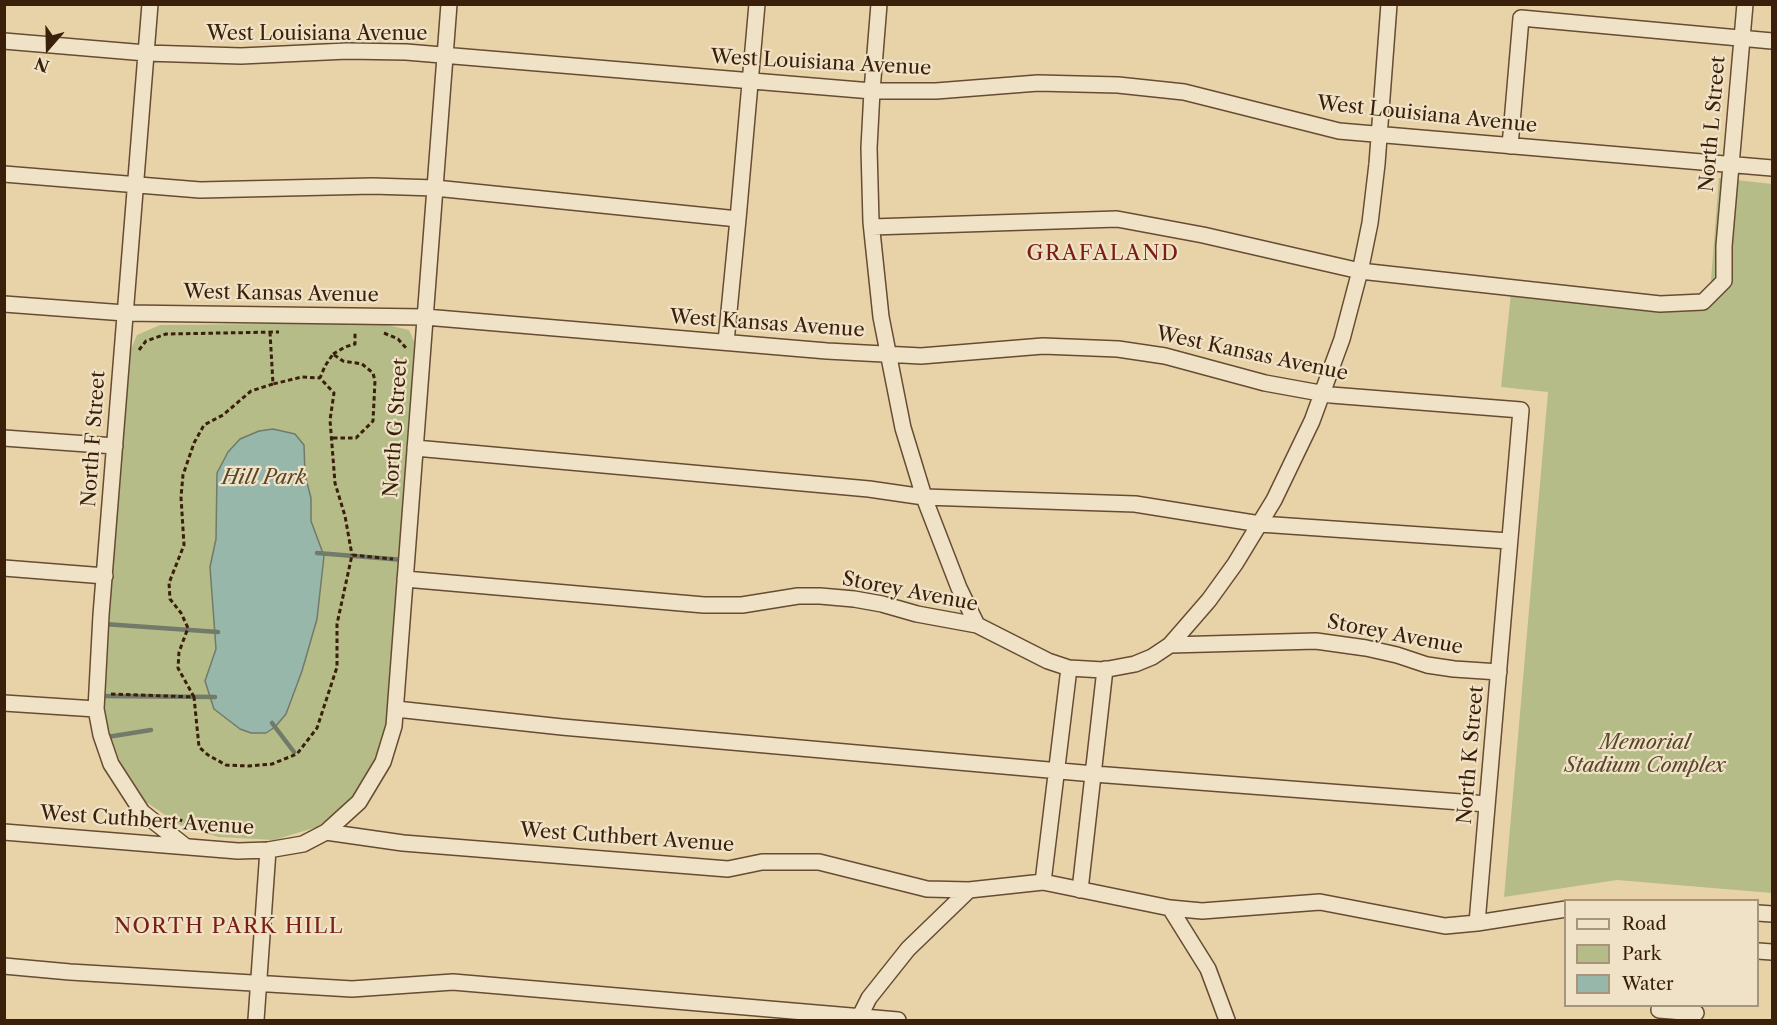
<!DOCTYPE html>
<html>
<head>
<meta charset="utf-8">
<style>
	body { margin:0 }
	#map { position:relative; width:1777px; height:1025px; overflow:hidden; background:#e8d3a9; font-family:"Libre Caslon Text",serif }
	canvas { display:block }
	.frame { position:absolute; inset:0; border:6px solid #3a1f0a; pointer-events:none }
	.legend { position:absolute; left:1564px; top:899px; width:195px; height:108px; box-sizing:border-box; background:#f0e2c7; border:2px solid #a7947b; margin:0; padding:8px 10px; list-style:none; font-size:18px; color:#3a1f0a }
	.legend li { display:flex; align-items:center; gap:12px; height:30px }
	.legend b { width:30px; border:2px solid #a7947b }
	.north { position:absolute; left:18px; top:18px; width:60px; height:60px; -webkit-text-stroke:4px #f0e2c7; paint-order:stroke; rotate:200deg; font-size:16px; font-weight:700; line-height:24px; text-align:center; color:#3a1f0a }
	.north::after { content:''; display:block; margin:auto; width:21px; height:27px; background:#3a1f0a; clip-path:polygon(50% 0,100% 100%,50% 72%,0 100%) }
</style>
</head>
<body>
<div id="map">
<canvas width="1777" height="1025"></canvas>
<div class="frame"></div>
<ul class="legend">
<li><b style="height:8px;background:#f0e2c7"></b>Road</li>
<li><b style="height:16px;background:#b6bc87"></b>Park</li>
<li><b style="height:16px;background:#97b7aa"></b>Water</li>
</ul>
<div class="north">N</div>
</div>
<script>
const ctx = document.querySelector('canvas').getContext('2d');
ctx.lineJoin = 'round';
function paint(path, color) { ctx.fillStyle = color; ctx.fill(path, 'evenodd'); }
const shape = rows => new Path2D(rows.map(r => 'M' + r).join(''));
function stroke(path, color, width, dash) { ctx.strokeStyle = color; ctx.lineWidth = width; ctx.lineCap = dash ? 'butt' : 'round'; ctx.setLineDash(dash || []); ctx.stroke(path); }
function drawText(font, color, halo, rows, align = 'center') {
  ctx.font = font + ' "Libre Caslon Text",serif'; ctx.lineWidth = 4.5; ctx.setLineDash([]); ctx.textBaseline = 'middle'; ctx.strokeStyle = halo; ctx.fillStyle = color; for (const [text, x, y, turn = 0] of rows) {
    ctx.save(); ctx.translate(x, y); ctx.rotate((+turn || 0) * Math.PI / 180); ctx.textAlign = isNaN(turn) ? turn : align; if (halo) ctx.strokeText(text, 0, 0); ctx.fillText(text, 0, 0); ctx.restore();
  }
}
const green = shape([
	[1719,178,1772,184,1772,893,1617,880,1504,897,1548,392,1501,387,1511,293,1709,306],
	[379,323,409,330,422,359,385,741,356,796,317,827,274,840,218,837,180,825,146,802,121,764,106,723,102,696,126,361,137,335,160,325]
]);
const water = shape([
	[273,429,295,434,304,445,305,475,311,498,311,521,324,556,317,619,302,671,286,714,275,727,266,733,251,733,240,729,214,709,205,681,216,649,210,567,216,539,217,473,228,452,240,439,259,431,273,429]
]);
const stream = shape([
	[317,553,404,560],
	[104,624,218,632],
	[100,696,215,697],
	[272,723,294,752],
	[107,737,151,730]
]);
const path = shape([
	[270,332,273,384,302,377,320,378],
	[384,333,398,339,407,349],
	[139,350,146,341,166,334,279,332],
	[333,354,345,347,355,344,355,331],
	[333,438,356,438,373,421,375,381,373,373,362,364,343,361,333,354,325,366,320,378,334,393,330,420,335,483,345,516,352,555],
	[111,694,194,697,199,747,208,755,226,765,248,766,272,764,297,754,317,728,337,667,337,624,352,555,393,559],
	[194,697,178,668,179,652,188,628,181,613,170,599,169,583,184,545,181,497,183,475,194,443,204,425,223,415,251,391,273,384],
	[178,819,208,832]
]);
const minor = shape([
	[150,4,101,615,96,709,101,735,111,764,142,812,185,846],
	[879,4,872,91,869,148,871,222,881,317,903,428,925,500,959,588,977,625],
	[4,41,146,53,241,56,347,51,406,52,872,91,936,91,1038,83,1118,85,1184,92,1339,131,1772,168],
	[1510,146,1521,18,1772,41],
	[4,174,200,190,373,186,435,188,738,219,726,342],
	[738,219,757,4],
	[872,227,1117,219,1203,235,1360,271,1660,304,1703,302,1724,281,1724,246,1745,4],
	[4,304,125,313,425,317,827,351,921,356,1043,346,1118,349,1165,356,1265,383,1331,395,1521,410,1477,923],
	[4,438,115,446],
	[415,448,869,489,924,497,1135,504,1260,524,1509,541],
	[4,568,105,576],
	[405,579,704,605,742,605,798,596,820,596,854,599,882,604,917,614,977,625,1048,661,1069,668,1103,670,1135,664,1152,657,1170,645,1316,641,1366,648,1397,655,1427,665,1454,669,1499,672],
	[1170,645,1209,600,1235,564,1274,500,1312,421,1342,339,1361,267,1370,223,1377,164,1389,4],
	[4,703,96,709],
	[396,709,562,727,1094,774,1487,804],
	[4,832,238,851,268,850,303,844,326,832,403,843,728,869,762,862,819,862,927,889,969,890,1043,882,1170,908,1202,911,1320,902,1445,926,1477,923,1566,909],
	[326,832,359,802,383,762,394,726,449,4],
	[1043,882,1069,668],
	[1080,890,1105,669],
	[1170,908,1208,969,1227,1020],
	[1758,913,1772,914],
	[1758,951,1772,952],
	[4,966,70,972,352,989,453,982,898,1020],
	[1659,1010,1696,1013],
	[256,1020,268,850],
	[858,1020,869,998,908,949,969,890]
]);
const streetNames = [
	["West Louisiana Avenue",317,34],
	["West Louisiana Avenue",821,63,3],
	["West Louisiana Avenue",1427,115,6],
	["North L Street",1713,124,-85],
	["West Kansas Avenue",281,294,1],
	["West Kansas Avenue",767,324,4],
	["West Kansas Avenue",1252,354,12],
	["North G Street",396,428,-86],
	["North F Street",94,439,-86],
	["Storey Avenue",910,592,11],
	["Storey Avenue",1395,635,11],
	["North K Street",1471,755,-85],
	["West Cuthbert Avenue",147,821,4],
	["West Cuthbert Avenue",627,838,4]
];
const parkNames = [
	["Hill Park",264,478],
	["Memorial",1645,743],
	["Stadium Complex",1645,766]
];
const neighbourhoodNames = [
	["GRAFALAND",1103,254],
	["NORTH PARK HILL",229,927]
];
paint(green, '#b6bc87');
paint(water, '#97b7aa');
stroke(water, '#727a6a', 1.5);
stroke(stream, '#727a6a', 4.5);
stroke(minor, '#664c32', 18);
stroke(path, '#3a1f0a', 3, [4.5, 3]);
stroke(minor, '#f0e2c7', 15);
drawText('20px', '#3a1f0a', '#f0e2c7', streetNames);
drawText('italic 20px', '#594629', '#f0e2c7', parkNames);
ctx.letterSpacing = '1.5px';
drawText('21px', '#7a1f14', '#f0e2c7', neighbourhoodNames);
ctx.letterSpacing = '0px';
</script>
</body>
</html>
